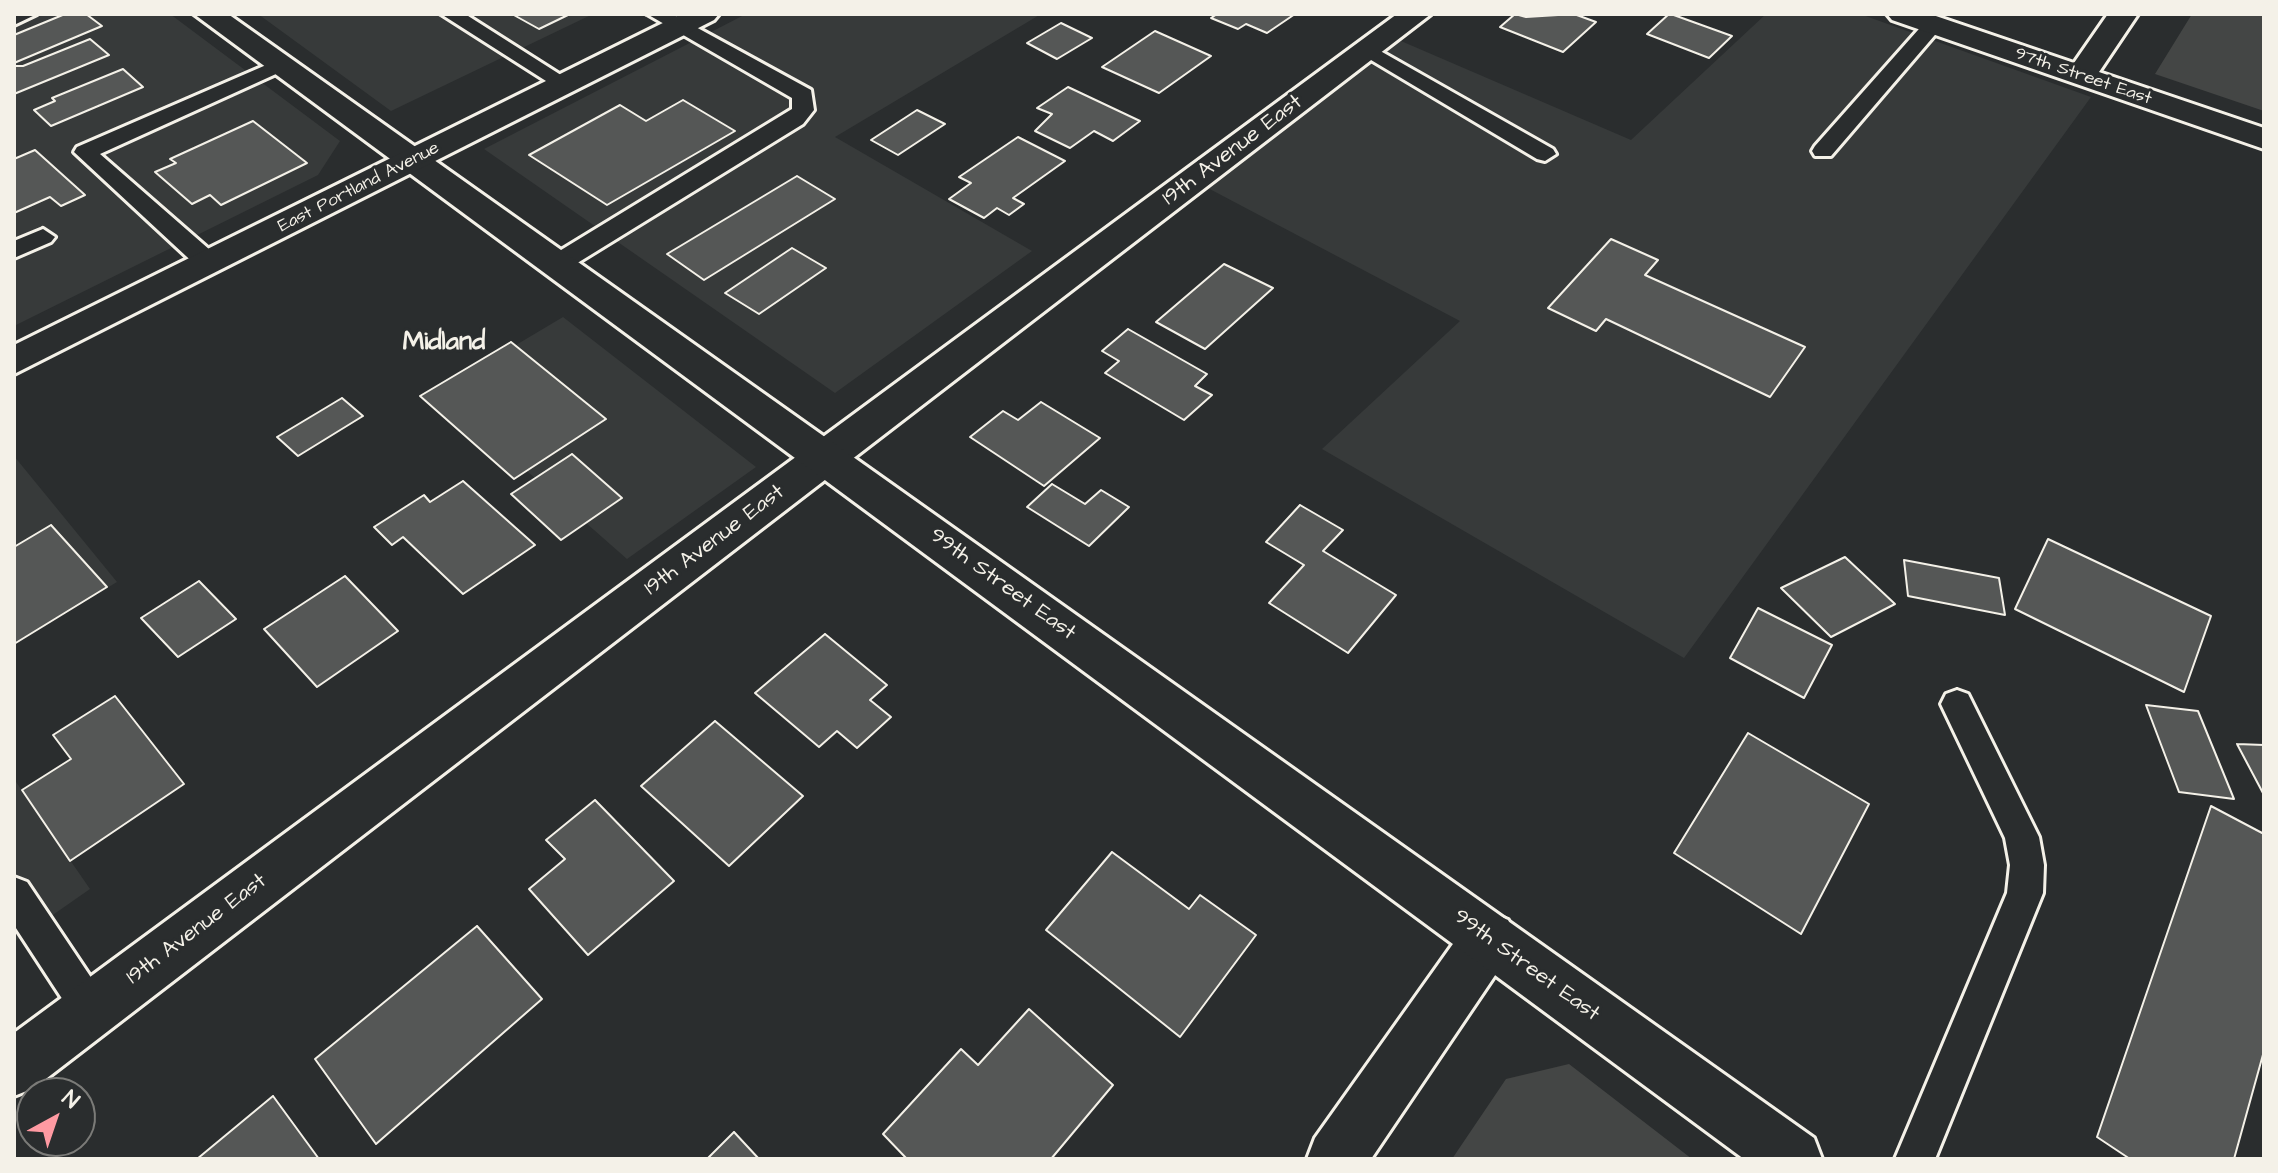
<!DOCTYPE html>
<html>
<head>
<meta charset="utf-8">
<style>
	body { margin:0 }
	#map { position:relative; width:2278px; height:1173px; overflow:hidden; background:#2a2d2e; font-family:"Architects Daughter",sans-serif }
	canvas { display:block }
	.frame { position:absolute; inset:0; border:16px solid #f4f1e8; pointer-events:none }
	.north { position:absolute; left:16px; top:1077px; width:80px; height:80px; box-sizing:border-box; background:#2a2d2e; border:2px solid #7b7b78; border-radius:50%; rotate:40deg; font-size:22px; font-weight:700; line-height:32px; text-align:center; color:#f4f1e8 }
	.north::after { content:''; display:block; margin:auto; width:28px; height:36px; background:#ff9aa2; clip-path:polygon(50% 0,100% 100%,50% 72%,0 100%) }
</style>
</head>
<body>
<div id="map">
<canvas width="2278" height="1173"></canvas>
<div class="frame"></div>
<div class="north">N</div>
</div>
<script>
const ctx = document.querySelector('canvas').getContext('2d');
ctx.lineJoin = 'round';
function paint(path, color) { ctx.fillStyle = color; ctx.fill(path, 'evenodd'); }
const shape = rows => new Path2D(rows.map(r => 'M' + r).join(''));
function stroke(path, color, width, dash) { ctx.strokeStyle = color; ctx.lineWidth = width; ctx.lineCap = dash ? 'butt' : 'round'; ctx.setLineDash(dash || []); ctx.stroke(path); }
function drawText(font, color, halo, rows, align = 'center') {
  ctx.font = font + ' "Architects Daughter",sans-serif'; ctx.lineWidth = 6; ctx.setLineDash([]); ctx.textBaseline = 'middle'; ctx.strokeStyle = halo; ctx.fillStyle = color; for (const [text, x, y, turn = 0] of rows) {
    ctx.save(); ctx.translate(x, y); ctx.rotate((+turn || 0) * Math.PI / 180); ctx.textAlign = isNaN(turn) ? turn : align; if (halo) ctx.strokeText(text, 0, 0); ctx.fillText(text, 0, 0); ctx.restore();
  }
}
const built = shape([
	[44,14,170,14,340,141,318,175,14,326,14,26],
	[258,14,593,14,391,111],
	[746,14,1041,14,835,137,1032,251,835,393,484,149],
	[1766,14,1860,14,2091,97,1684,658,1322,449,1460,321,1204,186,1401,41,1631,140],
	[563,317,756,467,627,559,437,392],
	[14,456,117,582,14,644],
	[14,779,90,889,14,942]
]);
const green = shape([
	[2192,14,2264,14,2264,111,2155,74],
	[1569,1064,1692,1159,1452,1159,1506,1079]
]);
const building = shape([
	[65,14,86,14,102,26,14,63,14,35,65,14],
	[512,14,570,14,539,29,512,14],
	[1217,14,1295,14,1267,33,1246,24,1238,29,1211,18,1217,14],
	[1515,14,1526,17,1574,14,1596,22,1563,52,1500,27,1515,14],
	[1669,14,1671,14,1732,36,1709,58,1647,34,1669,14],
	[1061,23,1092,38,1057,59,1027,43,1061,23],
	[1155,31,1211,56,1159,93,1102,67,1155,31],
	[90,39,109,55,14,94,14,66,23,66,90,39],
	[123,69,143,87,51,126,34,110,55,101,52,98,123,69],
	[1068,87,1140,121,1113,141,1094,131,1070,148,1035,131,1052,114,1037,108,1068,87],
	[683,100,735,131,607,205,529,155,620,105,646,121,683,100],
	[917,110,945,124,898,155,871,140,917,110],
	[253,121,307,163,221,205,210,195,192,204,155,172,176,163,170,159,253,121],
	[1018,137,1065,161,1013,198,1024,204,1009,215,997,208,984,218,949,199,971,183,959,177,1018,137],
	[35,150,85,195,61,206,50,197,14,213,14,159,35,150],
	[797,176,835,199,704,280,667,254,797,176],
	[1611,239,1658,260,1645,275,1805,347,1770,397,1606,319,1596,331,1548,308,1611,239],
	[792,248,826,268,759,314,725,293,792,248],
	[1224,264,1273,288,1205,349,1156,322,1224,264],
	[1128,329,1207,374,1195,386,1212,395,1184,420,1105,373,1119,361,1102,351,1128,329],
	[511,342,606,419,514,479,420,396,511,342],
	[342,398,363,416,298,456,277,437,342,398],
	[1041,402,1100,438,1044,486,970,437,1003,411,1018,420,1041,402],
	[572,454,622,498,561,540,511,494,572,454],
	[463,481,535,545,463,594,403,537,392,545,374,527,424,495,430,502,463,481],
	[1052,484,1085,504,1101,490,1129,507,1089,546,1027,507,1052,484],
	[1300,505,1343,530,1323,551,1396,595,1348,653,1269,603,1304,565,1266,542,1300,505],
	[51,525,107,587,14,644,14,547,51,525],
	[2048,539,2211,616,2184,692,2015,609,2048,539],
	[1845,557,1895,604,1831,637,1781,588,1845,557],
	[1904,560,1999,578,2005,615,1908,596,1904,560],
	[345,576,398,631,317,687,264,629,345,576],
	[199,581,236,619,178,657,141,618,199,581],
	[1758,608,1832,645,1804,698,1730,658,1758,608],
	[825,634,887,685,870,700,891,717,857,748,837,731,819,747,755,693,825,634],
	[115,696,184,784,70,861,22,790,71,759,53,735,115,696],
	[2146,705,2198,711,2234,799,2179,792,2146,705],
	[715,721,803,796,729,866,641,786,715,721],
	[1748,733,1869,804,1801,934,1674,853,1748,733],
	[2237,744,2264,745,2264,795,2237,744],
	[595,800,674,881,588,955,529,889,565,859,546,840,595,800],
	[2211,806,2264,834,2264,1051,2234,1159,2130,1159,2097,1137,2211,806],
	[1112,852,1189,909,1200,895,1256,935,1180,1037,1046,930,1112,852],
	[477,926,542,999,376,1144,315,1059,477,926],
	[1029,1009,1113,1085,1051,1159,907,1159,883,1134,961,1049,978,1065,1029,1009],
	[273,1096,319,1159,197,1159,273,1096],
	[734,1132,759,1159,707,1159,734,1132]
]);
const service = shape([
	[14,14,37,14,14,25,14,14],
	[441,14,465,14,575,84,571,88,557,88,441,14],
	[647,14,672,14,811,90,814,110,803,124,566,270,548,270,545,264,548,258,792,109,792,98,647,14],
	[1933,19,1943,25,1940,29,1831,156,1815,156,1812,151,1815,146,1926,21,1933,19],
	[1368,44,1553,149,1556,154,1545,161,1537,159,1361,54,1358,50,1361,46,1368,44],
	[280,59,287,61,290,65,287,69,100,154,218,257,221,263,218,269,200,269,74,152,77,147,280,59],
	[43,229,55,237,51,242,14,258,14,241,43,229],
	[1957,690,1968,694,2039,837,2044,865,2043,893,1935,1159,1895,1159,2007,893,2010,865,2005,838,1941,704,1946,694,1957,690],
	[14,877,27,882,104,997,110,1010,104,1023,91,1029,78,1023,14,925,14,877]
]);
const minor = shape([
	[1397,14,1431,14,34,1088,14,1096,14,1033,1397,14],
	[1887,14,1930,14,2074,63,2108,14,2138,14,2099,72,2264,128,2264,149,1892,20,1887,14],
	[1489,912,1508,920,1516,938,1508,956,1371,1159,1307,1159,1315,1138,1470,920,1489,912]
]);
const tertiary = shape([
	[194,14,228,14,1814,1138,1822,1159,1744,1159,194,14]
]);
const secondary = shape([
	[681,14,719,14,714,20,14,374,14,345,681,14]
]);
const farStreetnames = [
	["97th Street East",2083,77,19],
	["East Portland Avenue",359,188,-27]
];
const streetNames = [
	["19th Avenue East",1233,151,-37],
	["19th Avenue East",715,541,-37],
	["99th Street East",1002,585,36],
	["19th Avenue East",197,930,-37],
	["99th Street East",1526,966,36]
];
const quarterNames = [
	["Midland",444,344]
];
paint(built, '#373a3a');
paint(green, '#444645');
paint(building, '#555756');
stroke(building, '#f4f1e8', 2);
stroke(service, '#f4f1e8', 6);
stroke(minor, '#f4f1e8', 6);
stroke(tertiary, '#f4f1e8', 6);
stroke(secondary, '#f4f1e8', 6);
paint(service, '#2a2d2e');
paint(minor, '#2a2d2e');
paint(tertiary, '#2a2d2e');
paint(secondary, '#2a2d2e');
drawText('18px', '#f4f1e8', '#2a2d2e', farStreetnames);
drawText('22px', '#f4f1e8', '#2a2d2e', streetNames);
drawText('bold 26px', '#f4f1e8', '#2a2d2e', quarterNames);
</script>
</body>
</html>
